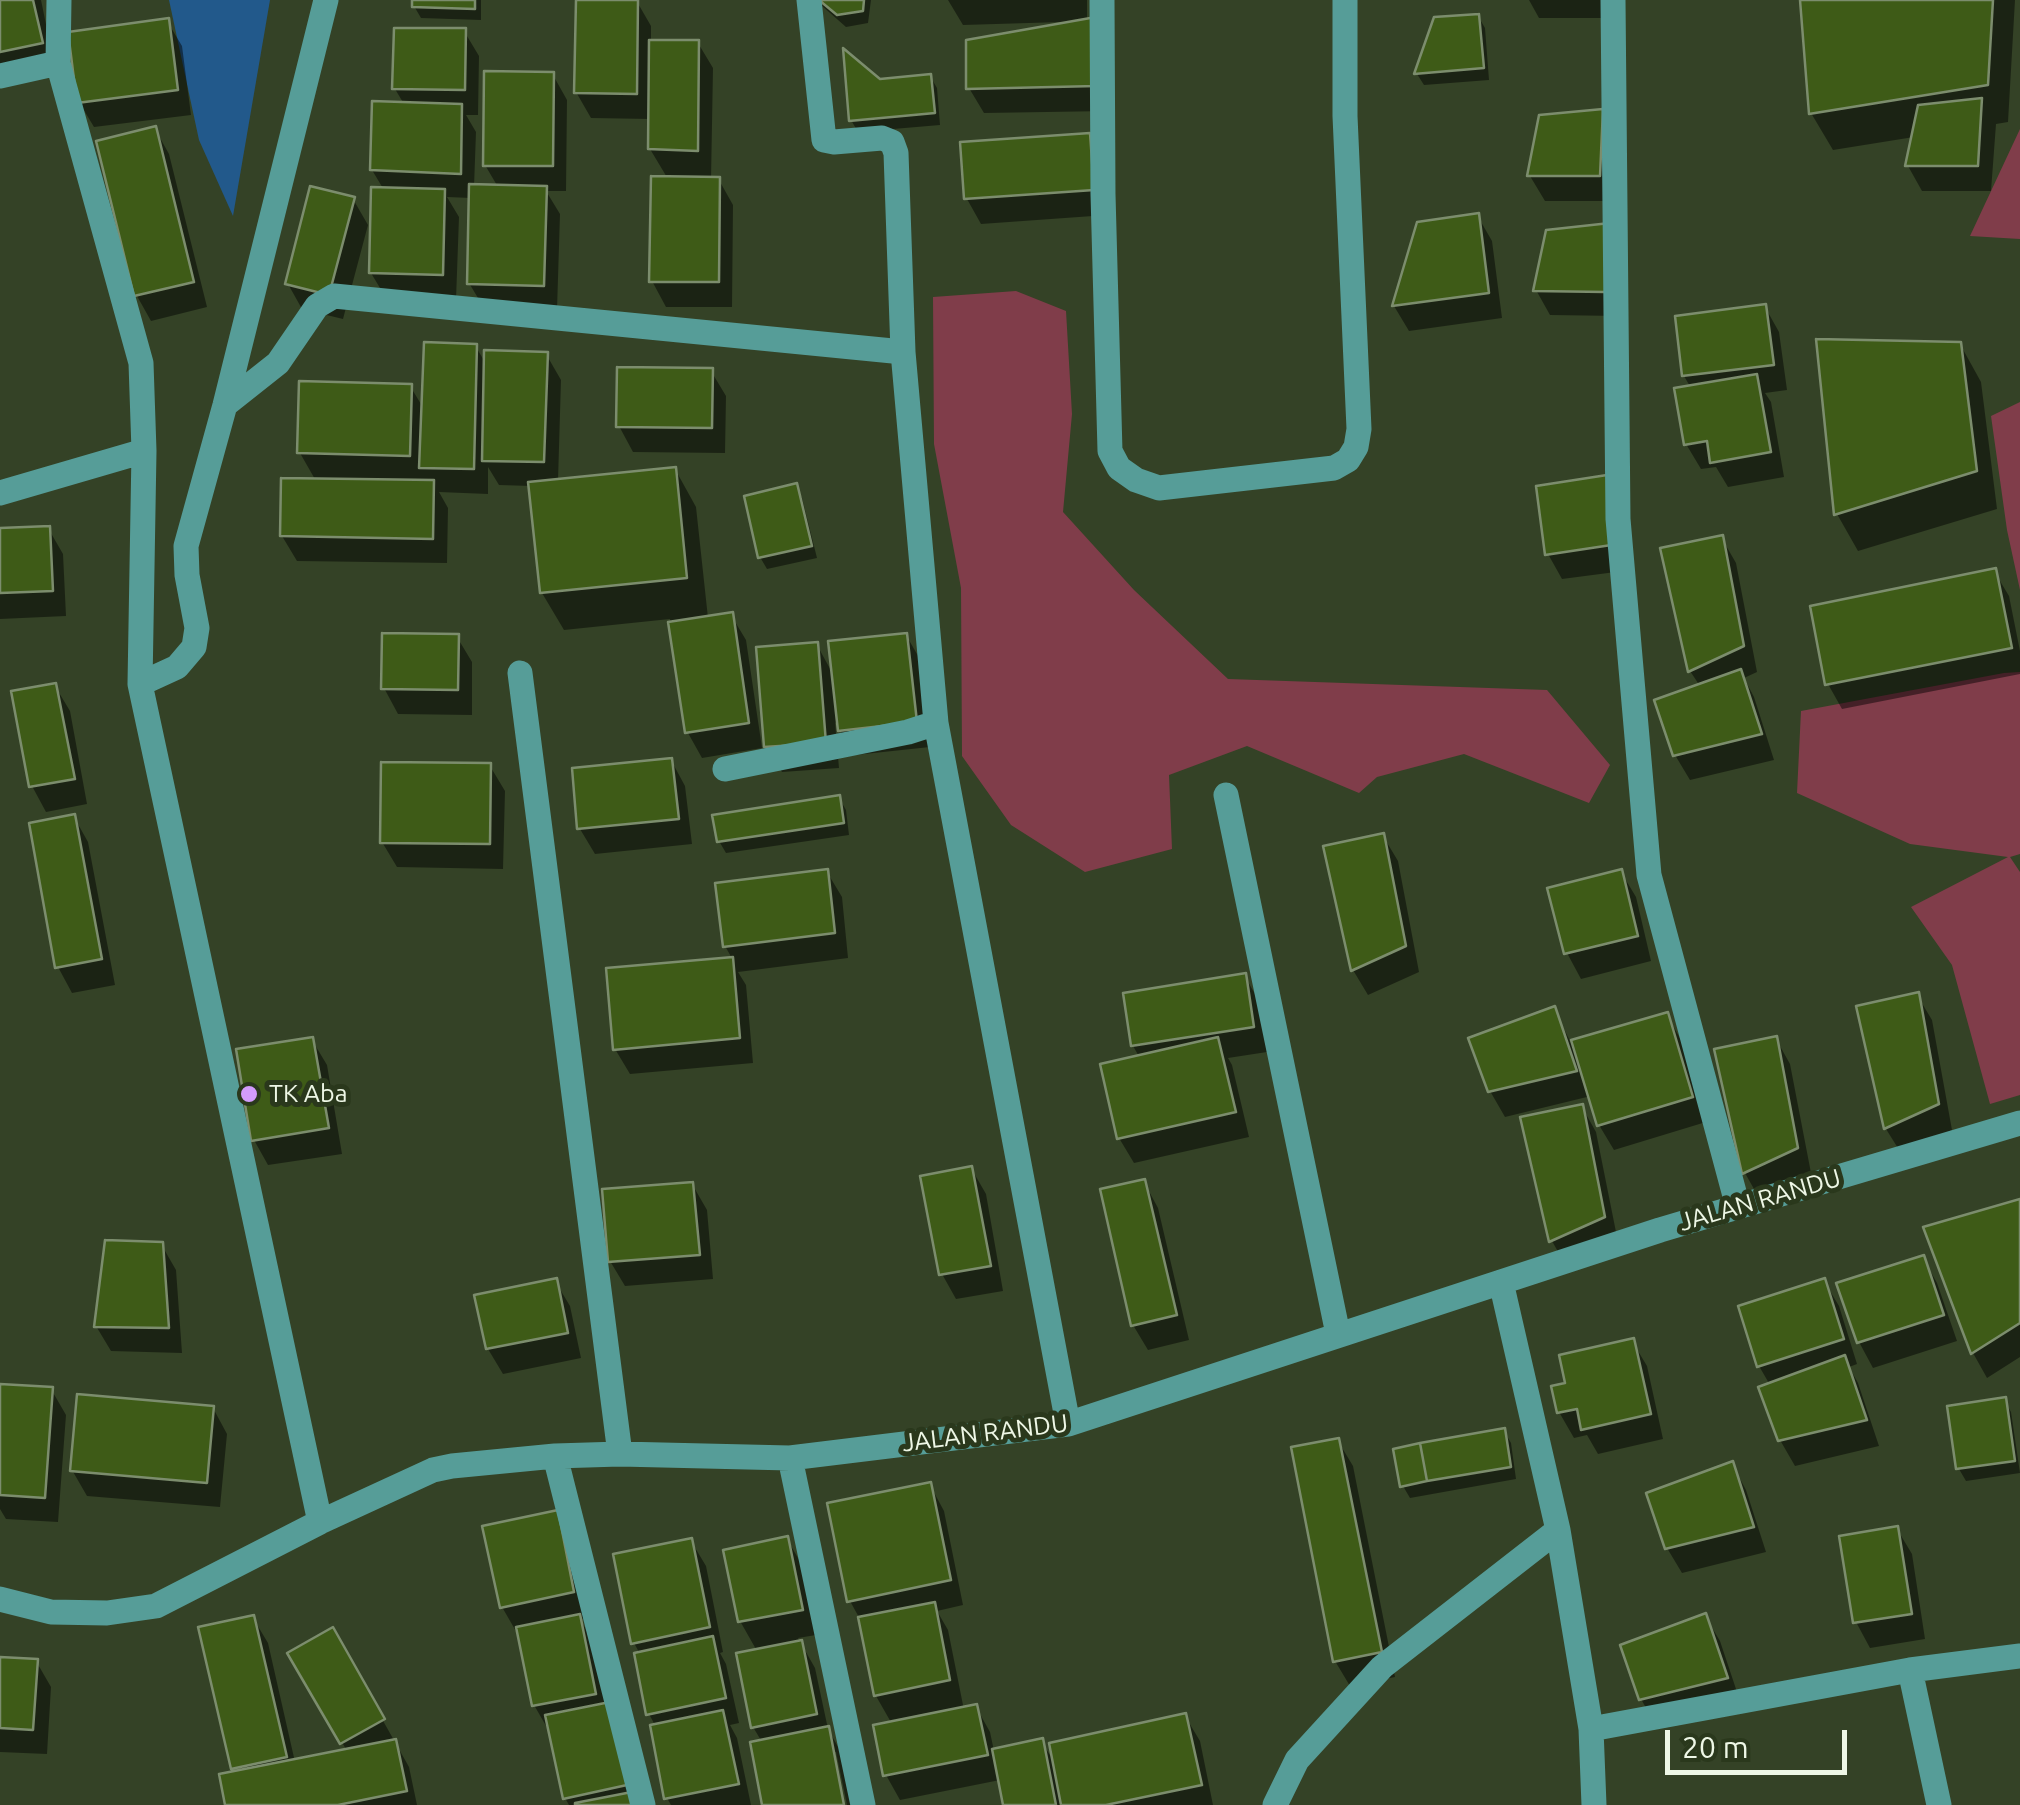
<!DOCTYPE html>
<html>
<head>
<meta charset="utf-8">
<style>
	body { margin:0 }
	#map { position:relative; width:2020px; height:1805px; overflow:hidden; background:#344226; font-family:Ubuntu,sans-serif }
	canvas { display:block }
	.scale { position:absolute; left:1665px; top:1730px; width:182px; height:45px; box-sizing:border-box; border:5px solid #eef7e6; border-top:0; padding-left:12px; font-size:30px; line-height:35px; white-space:nowrap; color:#eef7e6; -webkit-text-stroke:8px #2a381c; paint-order:stroke }
</style>
</head>
<body>
<div id="map">
<canvas width="2020" height="1805"></canvas>
<div class="scale">20 m</div>
</div>
<script>
const ctx = document.querySelector('canvas').getContext('2d');
ctx.lineJoin = 'round';
function paint(path, color) { ctx.fillStyle = color; ctx.fill(path, 'evenodd'); }
const shape = rows => new Path2D(rows.map(r => 'M' + r).join(''));
function stroke(path, color, width, dash) { ctx.strokeStyle = color; ctx.lineWidth = width; ctx.lineCap = dash ? 'butt' : 'round'; ctx.setLineDash(dash || []); ctx.stroke(path); }
function drawText(font, color, halo, rows, align = 'center') {
  ctx.font = font + ' Ubuntu,sans-serif'; ctx.lineWidth = 10; ctx.setLineDash([]); ctx.textBaseline = 'middle'; ctx.strokeStyle = halo; ctx.fillStyle = color; for (const [text, x, y, turn = 0] of rows) {
    ctx.save(); ctx.translate(x, y); ctx.rotate((+turn || 0) * Math.PI / 180); ctx.textAlign = isNaN(turn) ? turn : align; if (halo) ctx.strokeText(text, 0, 0); ctx.fillText(text, 0, 0); ctx.restore();
  }
}
const green = shape([
	[2020,129,2020,239,1970,236],
	[1016,291,1066,311,1072,414,1063,512,1134,590,1228,679,1547,690,1610,765,1589,803,1464,754,1377,777,1359,793,1247,746,1169,775,1172,849,1085,872,1011,825,962,756,961,588,934,444,933,297],
	[2020,402,2020,590,2007,530,1991,416],
	[2020,672,2020,854,2010,857,2020,872,2020,1095,1990,1104,1952,965,1911,907,2008,857,1910,844,1797,793,1801,711,2004,673]
]);
const water = shape([
	[169,0,270,0,233,216,199,140]
]);
const shadow = shape([
	[0,0,41,0,55,68,0,80],
	[415,0,481,0,481,20,421,18,414,6],
	[578,0,636,0,651,26,651,42,698,43,713,68,711,180,719,180,733,205,732,307,666,307,652,281,668,179,650,149,650,119,591,118,576,92],
	[817,0,871,0,868,23,846,27,821,5],
	[948,0,1087,0,1087,21,1109,111,984,113,969,88,1063,25,1062,22,963,25],
	[1529,0,1609,0,1609,18,1539,18],
	[1802,0,2015,0,2008,122,1996,124,1991,191,1922,191,1908,166,1914,137,1833,150,1811,113],
	[1478,16,1485,28,1489,80,1424,85,1417,74],
	[167,21,182,46,191,115,94,127,79,102],
	[464,31,479,56,478,115,466,115,476,132,474,187,498,187,485,165,553,75,567,100,566,191,546,191,560,214,557,310,484,308,469,283,471,198,447,197,459,217,456,300,386,298,371,273,384,190,372,170,404,104,395,89],
	[930,76,937,88,940,125,858,132,851,120,879,82],
	[1602,111,1614,201,1545,201,1530,176,1541,118],
	[155,129,169,154,207,307,151,321,137,296,99,143],
	[1088,135,1107,215,981,224,967,199],
	[353,199,368,225,343,319,302,309,288,284],
	[1477,215,1492,241,1502,318,1409,331,1394,306,1419,224],
	[1609,225,1620,316,1550,315,1536,290],
	[1765,307,1779,332,1787,390,1765,393,1771,402,1784,477,1728,487,1716,467,1701,469,1686,444,1691,388,1684,376],
	[1960,344,1981,382,1997,509,1858,551,1837,514],
	[476,347,486,364,546,354,561,380,558,481,675,469,696,507,708,618,731,615,746,640,762,748,702,758,688,733,670,619,564,630,542,593,531,486,499,485,488,467,488,494,439,492,448,508,447,563,297,561,282,536,316,481,300,453,410,386,424,409],
	[711,371,726,396,725,453,633,452,619,426],
	[1606,477,1631,570,1562,579,1548,554],
	[795,486,802,498,817,558,767,569,760,557],
	[48,528,63,554,66,616,0,619,0,530],
	[1721,537,1736,563,1757,672,1744,678,1754,697,1774,760,1690,780,1675,755,1700,686,1690,671],
	[1994,571,2009,596,2020,651,2020,674,1842,709,1828,684],
	[906,635,921,661,930,747,855,755,835,722,839,768,782,772,767,747,817,645,834,676],
	[457,637,472,662,472,715,398,714,384,688],
	[55,686,70,711,87,804,46,812,32,786],
	[671,760,685,786,692,844,595,854,580,829],
	[490,766,505,791,503,869,397,867,382,842],
	[839,798,846,810,849,835,726,853,719,841],
	[74,817,88,842,115,985,72,993,58,967],
	[1383,836,1398,861,1419,972,1368,995,1353,970,1326,848],
	[827,872,842,897,848,958,738,972,746,985,753,1063,630,1074,615,1049,733,960,725,946],
	[1621,872,1636,897,1651,961,1581,979,1567,953,1550,890],
	[1244,975,1259,1001,1267,1052,1228,1058,1232,1065,1249,1137,1134,1163,1119,1138,1140,1058,1133,1046,1125,995],
	[1917,995,1932,1020,1952,1130,1901,1153,1886,1129,1859,1008],
	[1554,1009,1571,1043,1667,1015,1681,1040,1706,1122,1614,1150,1599,1125,1591,1096,1505,1117,1490,1091],
	[1776,1039,1790,1064,1811,1173,1759,1198,1745,1173,1717,1051],
	[312,1040,327,1065,342,1154,268,1165,254,1140],
	[1582,1107,1596,1132,1618,1242,1566,1266,1552,1241,1523,1119],
	[971,1168,986,1194,1003,1291,956,1299,942,1274],
	[1144,1182,1158,1208,1189,1340,1148,1350,1133,1325],
	[692,1184,707,1210,713,1279,625,1286,610,1261],
	[2020,1202,2020,1357,1987,1378,1973,1353,1927,1229],
	[161,1244,176,1270,182,1353,111,1351,96,1326],
	[1923,1258,1937,1283,1957,1341,1873,1368,1859,1342],
	[555,1281,570,1306,581,1358,503,1374,488,1349],
	[1824,1281,1839,1306,1857,1364,1849,1367,1858,1383,1879,1446,1795,1466,1780,1440,1770,1385,1759,1366],
	[1632,1341,1647,1366,1663,1439,1598,1454,1587,1435,1574,1438,1559,1412,1568,1385],
	[0,1386,51,1389,66,1415,58,1522,6,1519,0,1509],
	[2004,1400,2011,1412,2020,1473,1966,1481,1959,1469],
	[213,1408,227,1434,220,1507,87,1496,72,1470],
	[1504,1431,1511,1443,1516,1479,1410,1498,1403,1486],
	[1338,1441,1353,1466,1395,1677,1350,1686,1335,1661],
	[1732,1464,1746,1490,1766,1552,1682,1573,1667,1548],
	[930,1485,944,1511,963,1605,937,1611,948,1630,964,1710,976,1707,990,1732,994,1751,1041,1741,1055,1763,1185,1716,1200,1741,1213,1805,1006,1805,1000,1780,900,1800,886,1775,892,1724,876,1696,861,1621,850,1601],
	[557,1513,587,1618,580,1619,593,1642,642,1805,569,1805,565,1798,549,1731,534,1705,519,1632,517,1633,502,1607],
	[1897,1529,1912,1554,1925,1639,1870,1648,1856,1622],
	[787,1539,802,1565,816,1635,798,1638,815,1668,828,1729,842,1754,852,1805,847,1805,836,1752,831,1752,842,1805,765,1805,762,1742,753,1727,757,1651,740,1621],
	[691,1541,706,1566,723,1652,720,1653,726,1664,739,1723,730,1725,737,1738,751,1805,671,1805,667,1798,656,1727,649,1714,640,1654,634,1643],
	[1705,1616,1720,1641,1741,1704,1655,1724,1641,1699],
	[253,1618,268,1643,295,1762,347,1751,291,1654,332,1630,409,1767,417,1805,228,1805,236,1773,233,1768],
	[0,1659,36,1661,51,1687,47,1754,0,1752]
]);
const building = shape([
	[0,0,33,0,43,43,0,52,0,0],
	[412,0,475,0,475,9,412,7,412,0],
	[576,0,638,0,637,94,574,93,576,0],
	[819,0,864,0,863,11,837,15,819,0],
	[1800,0,1993,0,1988,85,1809,114,1800,0],
	[1479,14,1484,68,1414,74,1434,17,1479,14],
	[1096,17,1096,86,966,89,966,40,1096,17],
	[169,18,178,90,77,103,68,32,169,18],
	[394,28,466,28,465,90,392,89,394,28],
	[649,40,699,40,698,151,648,149,649,40],
	[843,48,880,79,931,74,935,113,849,121,843,48],
	[484,71,554,72,553,166,483,166,484,71],
	[1982,98,1978,166,1905,166,1918,105,1982,98],
	[372,101,462,104,461,174,370,170,372,101],
	[1603,109,1600,176,1527,176,1539,115,1603,109],
	[156,126,194,282,134,296,96,141,156,126],
	[1090,133,1094,190,964,199,960,142,1090,133],
	[651,176,720,177,719,282,649,282,651,176],
	[469,184,547,186,544,286,467,284,469,184],
	[310,186,355,197,329,295,285,284,310,186],
	[371,187,445,189,443,275,369,273,371,187],
	[1479,213,1489,293,1392,306,1417,222,1479,213],
	[1610,223,1606,292,1533,291,1546,230,1610,223],
	[1766,304,1774,365,1682,376,1675,316,1766,304],
	[1816,339,1961,342,1977,471,1834,515,1816,339],
	[424,342,477,344,474,469,419,468,424,342],
	[484,350,548,352,544,462,482,461,484,350],
	[617,367,713,368,712,428,616,427,617,367],
	[1757,374,1771,452,1710,463,1707,441,1684,445,1674,388,1757,374],
	[299,381,412,384,410,456,297,453,299,381],
	[676,467,687,578,540,593,528,482,676,467],
	[1607,475,1618,544,1545,555,1536,486,1607,475],
	[281,478,434,480,433,539,280,536,281,478],
	[797,483,812,546,758,558,744,496,797,483],
	[50,526,53,591,0,593,0,528,50,526],
	[1723,535,1744,646,1688,672,1660,548,1723,535],
	[1996,568,2012,648,1825,685,1810,606,1996,568],
	[733,612,749,723,685,733,668,622,733,612],
	[382,633,459,634,458,690,381,689,382,633],
	[907,633,917,722,838,731,828,641,907,633],
	[818,642,826,743,764,747,756,647,818,642],
	[1741,669,1762,734,1673,756,1654,700,1741,669],
	[56,683,75,779,29,787,11,691,56,683],
	[672,758,679,819,577,829,572,768,672,758],
	[381,762,491,763,490,844,380,843,381,762],
	[840,795,844,823,717,842,712,815,840,795],
	[75,814,102,959,55,968,29,823,75,814],
	[1384,833,1406,946,1351,971,1323,846,1384,833],
	[828,869,835,933,723,947,715,883,828,869],
	[1622,869,1638,936,1564,954,1547,888,1622,869],
	[733,957,740,1038,613,1050,606,968,733,957],
	[1246,973,1254,1027,1131,1046,1123,993,1246,973],
	[1919,992,1939,1104,1884,1129,1856,1006,1919,992],
	[1555,1006,1577,1071,1488,1092,1468,1038,1555,1006],
	[1668,1012,1693,1097,1597,1126,1571,1040,1668,1012],
	[1777,1036,1798,1148,1742,1174,1714,1049,1777,1036],
	[313,1037,329,1128,251,1141,236,1049,313,1037],
	[1218,1037,1236,1112,1117,1139,1100,1064,1218,1037],
	[1583,1104,1605,1217,1549,1242,1520,1117,1583,1104],
	[972,1166,991,1266,939,1275,920,1176,972,1166],
	[1145,1179,1177,1315,1131,1326,1100,1189,1145,1179],
	[693,1182,700,1255,608,1262,602,1189,693,1182],
	[2020,1199,2020,1323,1971,1354,1923,1227,2020,1199],
	[105,1240,163,1242,169,1328,94,1327,105,1240],
	[1924,1255,1944,1315,1857,1343,1836,1283,1924,1255],
	[557,1278,568,1333,486,1349,474,1295,557,1278],
	[1825,1278,1844,1339,1757,1367,1738,1306,1825,1278],
	[1634,1338,1651,1414,1581,1430,1577,1409,1557,1413,1551,1386,1565,1383,1559,1355,1634,1338],
	[1845,1355,1867,1420,1778,1441,1758,1387,1845,1355],
	[0,1384,53,1387,45,1498,0,1495,0,1384],
	[77,1394,214,1406,207,1483,70,1471,77,1394],
	[2006,1397,2015,1461,1956,1469,1947,1406,2006,1397],
	[1505,1428,1511,1467,1427,1481,1420,1443,1505,1428],
	[1339,1438,1382,1652,1333,1662,1291,1447,1339,1438],
	[1420,1443,1427,1481,1400,1487,1393,1449,1420,1443],
	[1733,1461,1754,1527,1665,1549,1646,1493,1733,1461],
	[931,1482,951,1580,847,1602,827,1503,931,1482],
	[558,1510,574,1592,500,1608,482,1526,558,1510],
	[1898,1526,1912,1614,1853,1623,1839,1536,1898,1526],
	[788,1536,803,1610,738,1622,723,1550,788,1536],
	[692,1538,710,1627,631,1644,613,1554,692,1538],
	[935,1602,950,1680,874,1696,858,1617,935,1602],
	[1706,1613,1728,1678,1639,1700,1620,1645,1706,1613],
	[580,1614,596,1694,532,1706,516,1627,580,1614],
	[254,1615,287,1757,231,1769,198,1627,254,1615],
	[333,1627,385,1719,340,1744,287,1653,333,1627],
	[713,1636,726,1698,646,1715,634,1653,713,1636],
	[802,1640,817,1714,751,1728,736,1653,802,1640],
	[0,1657,38,1659,33,1730,0,1728,0,1657],
	[610,1702,627,1785,563,1799,545,1715,610,1702],
	[977,1704,988,1755,883,1776,873,1725,977,1704],
	[723,1710,739,1784,664,1799,650,1725,723,1710],
	[1186,1713,1202,1785,1106,1805,1061,1805,1049,1743,1186,1713],
	[829,1726,844,1805,762,1805,750,1742,829,1726],
	[1043,1738,1056,1805,1003,1805,992,1749,1043,1738],
	[396,1739,407,1791,338,1805,225,1805,219,1774,396,1739],
	[637,1791,640,1805,575,1805,575,1803,637,1791]
]);
const minor = shape([
	[59,0,58,63,141,363,144,451,140,684,320,1522],
	[809,0,824,140,834,142,882,138,892,142,896,153,903,352,936,723],
	[1102,0,1103,194,1110,451,1119,468,1136,480,1159,488,1334,468,1348,460,1356,447,1359,429,1345,116,1345,0],
	[1613,0,1618,519,1649,875,1738,1207],
	[0,76,58,63],
	[225,405,278,363,317,306,334,296,903,352],
	[0,493,144,451],
	[520,673,620,1454],
	[140,684,177,667,194,647,197,628,187,575,186,546,225,405,326,0],
	[725,769,908,732,936,723,1068,1424],
	[1226,795,1338,1334],
	[1501,1282,1558,1530,1591,1729,1910,1670,2020,1656],
	[555,1456,643,1805],
	[790,1458,863,1805],
	[0,1599,51,1612,107,1613,156,1606,320,1522,433,1470,452,1466,555,1456,620,1454,790,1458,1068,1424,1660,1230,2020,1123],
	[1910,1670,1939,1805],
	[1591,1729,1594,1805],
	[1275,1805,1297,1760,1382,1667,1558,1530]
]);
const markers = [
	[249,1094,10,"#d39cfc"]
];
const poiNames = [
	["TK Aba",269,1094]
];
const streetNames = [
	["JALAN RANDU",1760,1200,-16],
	["JALAN RANDU",985,1433,-7]
];
paint(green, '#803d4a');
paint(water, '#22598b');
paint(shadow, '#0007');
paint(building, '#3e5b17');
stroke(building, '#7c8d6d', 2.5);
stroke(minor, '#569d98', 25);
for (const [x, y, r, color] of markers) { const dot = new Path2D(); dot.arc(x, y, r, 0, 2 * Math.PI); ctx.fillStyle = color; ctx.fill(dot); stroke(dot, '#2a381c', 4); }
drawText('25px', '#eef7e6', '#2a381c', poiNames, 'left');
drawText('25px', '#eef7e6', '#2a381c', streetNames);
</script>
</body>
</html>
